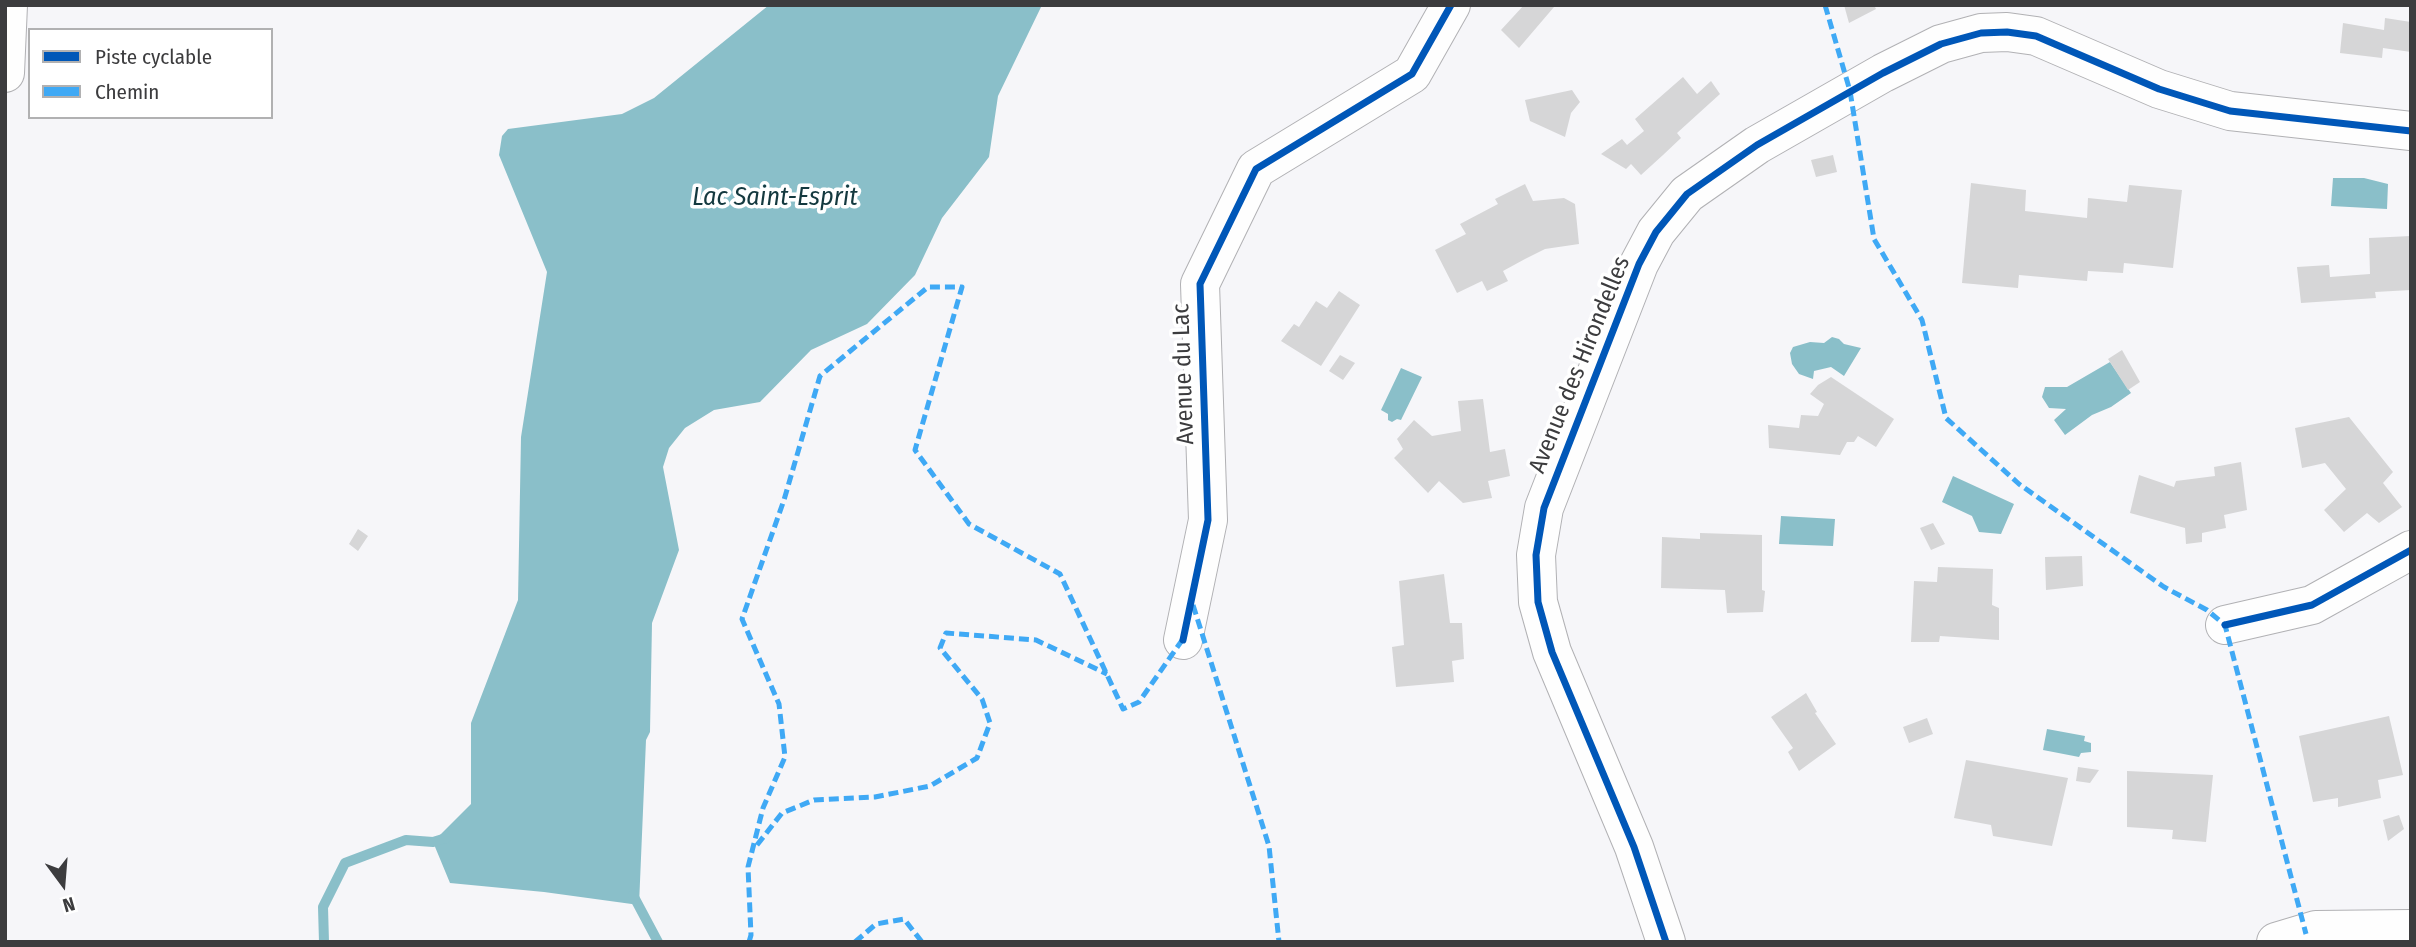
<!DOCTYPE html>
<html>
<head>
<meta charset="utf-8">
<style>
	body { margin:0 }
	#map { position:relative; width:2416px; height:947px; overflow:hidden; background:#f6f6f9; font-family:"Fira Sans Condensed",sans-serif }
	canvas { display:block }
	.frame { position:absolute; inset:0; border:7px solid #3c3c3e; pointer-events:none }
	.legend { position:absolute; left:28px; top:28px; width:245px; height:91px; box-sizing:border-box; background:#fff; border:2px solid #b1b1b2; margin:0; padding:9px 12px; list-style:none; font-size:21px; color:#3c3c3e }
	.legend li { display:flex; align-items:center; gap:14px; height:35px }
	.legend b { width:35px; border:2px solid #b1b1b2 }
	.north { position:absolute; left:28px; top:849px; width:70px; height:70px; -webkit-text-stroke:5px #fff; paint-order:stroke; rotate:164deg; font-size:19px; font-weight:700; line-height:28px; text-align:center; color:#3c3c3e }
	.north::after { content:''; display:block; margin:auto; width:24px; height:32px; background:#3c3c3e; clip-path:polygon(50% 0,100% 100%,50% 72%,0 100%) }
</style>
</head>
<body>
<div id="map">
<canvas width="2416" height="947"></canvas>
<div class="frame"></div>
<ul class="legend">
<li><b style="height:9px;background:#0057b8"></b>Piste cyclable</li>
<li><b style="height:9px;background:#3fa9f5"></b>Chemin</li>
</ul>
<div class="north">N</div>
</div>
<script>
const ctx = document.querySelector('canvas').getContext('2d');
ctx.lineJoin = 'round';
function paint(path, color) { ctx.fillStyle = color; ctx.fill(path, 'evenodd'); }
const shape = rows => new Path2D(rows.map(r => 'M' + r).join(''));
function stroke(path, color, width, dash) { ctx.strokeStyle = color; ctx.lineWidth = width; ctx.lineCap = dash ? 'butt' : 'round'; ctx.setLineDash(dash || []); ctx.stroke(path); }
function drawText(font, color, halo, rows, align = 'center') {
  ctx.font = font + ' "Fira Sans Condensed",sans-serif'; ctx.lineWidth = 7; ctx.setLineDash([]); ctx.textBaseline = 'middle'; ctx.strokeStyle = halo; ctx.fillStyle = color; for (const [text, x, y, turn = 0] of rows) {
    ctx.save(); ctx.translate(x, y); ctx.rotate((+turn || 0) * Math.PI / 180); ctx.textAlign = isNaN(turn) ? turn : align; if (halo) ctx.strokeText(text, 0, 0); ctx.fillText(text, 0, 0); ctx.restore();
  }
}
const water = shape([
	[769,5,1042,5,998,96,989,157,942,218,915,275,867,324,811,350,760,402,714,410,685,428,669,448,663,467,679,550,652,623,650,732,646,740,639,905,544,892,450,883,433,842,471,804,471,723,518,600,521,437,547,272,499,155,502,136,508,129,622,114,654,98],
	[2333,178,2364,178,2388,184,2387,209,2331,206],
	[1832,337,1839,339,1844,344,1861,348,1844,376,1831,367,1814,371,1813,379,1799,374,1792,364,1790,353,1793,347,1810,342,1824,343],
	[2110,362,2131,393,2111,407,2092,415,2065,435,2054,420,2066,409,2049,408,2042,397,2045,387,2067,387],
	[1401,368,1422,377,1401,420,1397,419,1392,422,1388,420,1388,414,1381,410],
	[1953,476,2014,504,2001,534,1979,532,1972,516,1942,502],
	[1781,516,1835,519,1833,546,1779,544],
	[2047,729,2085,736,2084,741,2091,743,2091,752,2081,753,2079,757,2043,750]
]);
const stream = shape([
	[633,895,658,942],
	[324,942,323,907,345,863,406,840,433,842,446,838]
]);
const building = shape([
	[1524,5,1552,5,1554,7,1519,48,1501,30],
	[1844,5,1874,5,1876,9,1849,23],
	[2385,18,2411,22,2411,52,2383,48,2382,58,2340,53,2343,23,2384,30],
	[1683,77,1697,94,1711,81,1720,94,1677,133,1681,138,1663,155,1641,175,1631,164,1626,169,1601,154,1622,139,1627,145,1644,131,1635,119],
	[1572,90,1580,102,1571,113,1565,137,1530,121,1525,100],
	[1833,155,1837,172,1816,177,1811,160],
	[1971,183,2026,190,2025,211,2087,218,2088,198,2127,202,2129,185,2182,190,2173,268,2124,263,2123,273,2088,271,2087,281,2019,275,2018,288,1962,283],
	[1525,184,1533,201,1564,198,1575,204,1579,244,1545,249,1525,259,1503,271,1508,281,1487,291,1482,281,1457,293,1435,250,1466,234,1460,224,1498,204,1495,199],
	[2411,236,2411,290,2375,292,2376,298,2301,303,2297,267,2329,265,2330,277,2370,274,2369,238],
	[1339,291,1360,305,1321,366,1281,341,1294,324,1299,327,1316,301,1327,308],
	[2122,350,2140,382,2128,390,2108,359],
	[1340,355,1355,363,1343,380,1329,371],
	[1831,377,1894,419,1876,447,1858,436,1854,442,1847,442,1840,455,1769,448,1768,425,1799,428,1801,415,1818,416,1824,404,1810,394,1818,385],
	[1483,399,1490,452,1505,449,1510,476,1488,481,1492,498,1463,503,1439,481,1428,493,1394,458,1403,449,1397,439,1414,420,1432,436,1461,431,1458,401],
	[2349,417,2393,472,2383,483,2402,507,2379,523,2367,513,2344,532,2324,510,2346,489,2325,463,2302,468,2295,428],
	[2241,462,2247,510,2224,515,2226,528,2202,533,2202,542,2186,544,2185,528,2130,513,2139,475,2174,487,2176,481,2215,476,2214,467],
	[1933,523,1945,544,1931,550,1920,528],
	[358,529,368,536,358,551,349,544],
	[1700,533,1762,535,1762,590,1765,591,1763,612,1727,613,1725,590,1661,588,1662,537,1700,539],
	[2082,556,2083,586,2046,590,2045,557],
	[1938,567,1993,569,1992,605,1999,608,1999,640,1940,636,1939,642,1911,642,1914,581,1937,582],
	[1444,574,1450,623,1462,623,1464,659,1452,661,1454,682,1396,687,1392,647,1404,645,1399,581],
	[1806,693,1817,712,1815,713,1836,744,1799,771,1788,752,1793,748,1771,717],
	[2389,716,2403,775,2378,780,2381,798,2338,807,2338,798,2313,802,2299,736],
	[1927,718,1933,734,1909,743,1903,727],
	[1966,760,2068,778,2052,846,1993,836,1991,825,1954,818],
	[2078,767,2099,770,2090,783,2076,781],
	[2127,771,2213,775,2206,842,2172,839,2173,830,2127,827],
	[2399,815,2404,829,2388,841,2383,820]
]);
const minor = shape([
	[2225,625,2312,605,2411,550],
	[1183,640,1208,520,1200,284,1256,169,1412,74,1451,5],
	[1666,942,1634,847,1552,652,1538,602,1536,555,1544,508,1639,264,1656,232,1687,194,1757,145,1883,73,1941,44,1981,33,2007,32,2036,36,2159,89,2230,111,2411,131],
	[2276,942,2316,930,2411,929]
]);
const tertiary = shape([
	[5,73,8,5]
]);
const quiet = shape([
	[1825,5,1850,91,1874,239,1922,320,1946,418,2019,484,2164,587,2207,610,2225,625,2306,934],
	[1193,605,1269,846,1279,942],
	[757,845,782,813,814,800,875,797,930,786,977,758,990,723,982,699,940,648,946,633,1036,640,1107,674],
	[749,942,751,935,748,867,763,808,785,757,779,704,742,619,784,500,820,376,928,287,962,287,915,450,969,524,1060,574,1123,709,1139,702,1185,636],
	[855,942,876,924,904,919,922,942]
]);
const cycleway = shape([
	[2225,625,2312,605,2411,550],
	[1183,640,1208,520,1200,284,1256,169,1412,74,1451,5],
	[1666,942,1634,847,1552,652,1538,602,1536,555,1544,508,1639,264,1656,232,1687,194,1757,145,1883,73,1941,44,1981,33,2007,32,2036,36,2159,89,2230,111,2411,131]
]);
const streetNames = [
	["Avenue des Hirondelles",1580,365,-68],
	["Avenue du Lac",1184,374,-92]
];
const waterNames = [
	["Lac Saint-Esprit",775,198]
];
paint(water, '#8abfc9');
stroke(stream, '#8abfc9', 10);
paint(building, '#d6d6d7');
stroke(minor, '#b1b1b4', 40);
stroke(tertiary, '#b1b1b4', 40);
stroke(minor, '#fefefe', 38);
stroke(tertiary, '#fefefe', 38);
stroke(quiet, '#3fa9f5', 5, [10, 5]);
stroke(cycleway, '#0057b8', 7);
drawText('24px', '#3c3c3e', '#fff', streetNames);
drawText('italic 26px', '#14393f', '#fff', waterNames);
</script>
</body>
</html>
